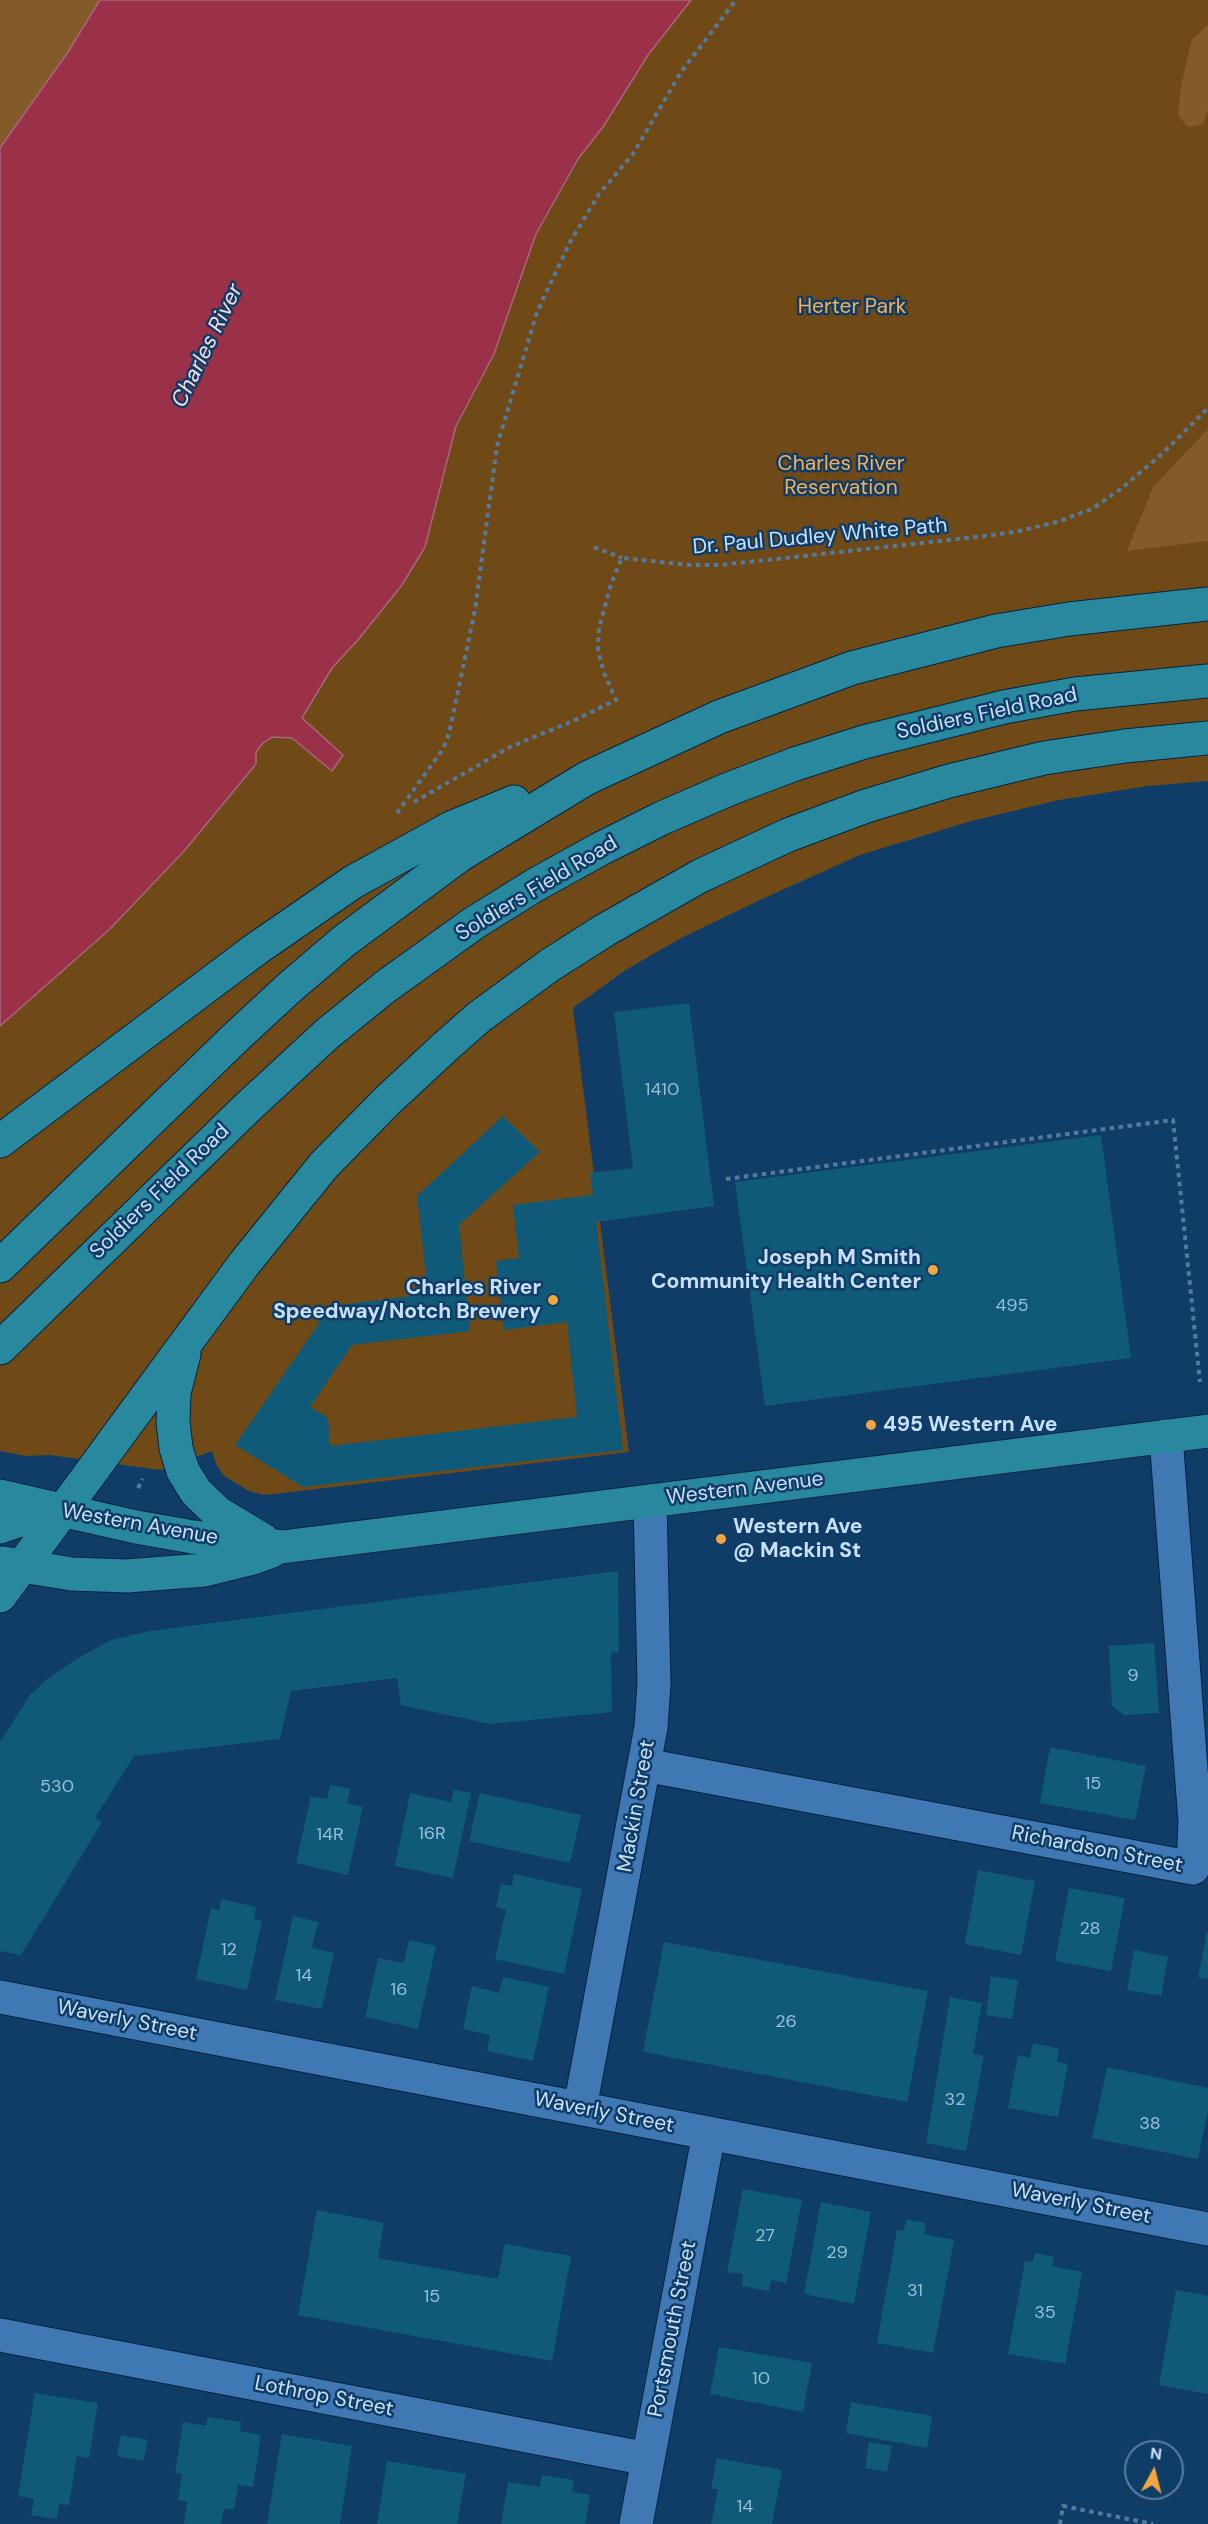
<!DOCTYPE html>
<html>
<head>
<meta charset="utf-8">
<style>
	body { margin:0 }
	#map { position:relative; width:1208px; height:2524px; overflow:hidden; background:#103d68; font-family:"DM Sans",sans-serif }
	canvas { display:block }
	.north { position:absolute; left:1124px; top:2440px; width:60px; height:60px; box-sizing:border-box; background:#103d68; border:2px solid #5a7ea2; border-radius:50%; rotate:7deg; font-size:16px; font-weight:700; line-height:24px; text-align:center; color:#c8e0f9 }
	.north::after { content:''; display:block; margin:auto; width:21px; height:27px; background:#f1a63f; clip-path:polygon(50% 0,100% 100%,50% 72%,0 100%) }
</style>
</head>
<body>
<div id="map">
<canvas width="1208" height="2524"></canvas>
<div class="north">N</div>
</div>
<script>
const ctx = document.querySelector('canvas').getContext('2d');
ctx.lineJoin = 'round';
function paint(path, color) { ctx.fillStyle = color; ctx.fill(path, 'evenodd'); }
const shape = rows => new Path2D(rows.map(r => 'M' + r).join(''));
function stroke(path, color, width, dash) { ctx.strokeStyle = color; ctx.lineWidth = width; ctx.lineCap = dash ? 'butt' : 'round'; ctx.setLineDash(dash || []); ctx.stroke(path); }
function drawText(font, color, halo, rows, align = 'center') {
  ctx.font = font + ' "DM Sans",sans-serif'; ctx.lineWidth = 5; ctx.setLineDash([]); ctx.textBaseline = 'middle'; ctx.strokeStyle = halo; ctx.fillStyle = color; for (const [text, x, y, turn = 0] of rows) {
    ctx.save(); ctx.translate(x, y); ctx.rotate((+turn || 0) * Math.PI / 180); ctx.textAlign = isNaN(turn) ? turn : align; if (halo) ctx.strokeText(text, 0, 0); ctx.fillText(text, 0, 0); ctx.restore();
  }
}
const green = shape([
	[691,0,1208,0,1208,781,1148,786,1059,800,971,821,860,855,762,899,681,938,624,971,573,1008,629,1452,265,1495,249,1491,224,1476,216,1464,212,1451,160,1470,50,1455,26,1456,0,1451,0,1026,110,929,185,850,256,765,256,752,263,743,272,737,292,738,332,771,343,755,302,719,332,668,357,641,402,585,425,548,456,426,494,354,536,234,578,159,648,55]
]);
const forest = shape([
	[0,0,100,0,68,52,0,148],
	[1208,25,1208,109,1203,124,1188,127,1178,116,1181,86,1192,39],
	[1208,429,1208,541,1127,551,1153,487]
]);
const water = shape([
	[100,0,691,0,648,55,603,127,578,159,536,234,494,354,456,426,425,547,402,585,357,641,332,668,302,718,343,755,332,771,292,738,272,737,263,743,256,752,256,764,185,850,110,929,0,1026,0,148,68,52,100,0]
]);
const building = shape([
	[689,1003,714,1206,596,1222,623,1450,303,1487,235,1445,331,1306,428,1294,417,1196,503,1116,540,1152,459,1225,470,1331,352,1345,310,1407,328,1418,330,1446,577,1417,567,1322,504,1330,496,1261,519,1258,513,1205,593,1195,590,1173,633,1168,614,1012],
	[1101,1135,1131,1358,765,1406,735,1182],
	[618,1571,619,1652,611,1653,612,1712,490,1724,401,1705,397,1678,291,1691,280,1739,134,1756,95,1818,102,1822,21,1955,0,1951,0,1742,30,1695,46,1680,78,1658,111,1640,150,1631],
	[1154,1643,1159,1713,1124,1715,1112,1706,1109,1646],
	[1050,1747,1146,1766,1135,1820,1040,1803],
	[330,1785,350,1789,347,1803,363,1807,348,1875,296,1863,311,1796,327,1799],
	[454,1790,471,1793,453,1878,395,1866,410,1793,451,1802],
	[480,1793,581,1815,570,1863,469,1841],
	[978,1870,1035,1881,1021,1955,965,1944],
	[514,1874,582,1889,564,1974,495,1959,506,1910,496,1907,501,1884,512,1886],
	[1069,1888,1125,1898,1111,1971,1055,1961],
	[221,1899,256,1907,254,1919,262,1921,247,1990,196,1979,211,1908,219,1911],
	[293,1916,318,1922,312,1948,334,1953,322,2009,275,2000],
	[1207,1932,1208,1932,1208,1979,1198,1977],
	[409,1940,436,1946,418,2029,365,2017,378,1958,404,1963],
	[664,1942,928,1991,907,2102,643,2052],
	[1134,1950,1168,1957,1161,1996,1127,1990],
	[991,1976,1018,1980,1012,2019,986,2015],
	[503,1977,549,1987,533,2061,487,2051,490,2035,463,2029,472,1986,499,1993],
	[950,1997,982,2003,973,2054,984,2056,966,2151,926,2143],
	[1033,2043,1059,2049,1057,2062,1068,2064,1058,2117,1008,2108,1018,2055,1030,2058],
	[1107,2067,1208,2088,1208,2110,1198,2159,1092,2138],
	[743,2189,802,2200,786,2283,771,2280,769,2291,742,2286,743,2274,727,2272],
	[821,2202,871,2212,854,2304,804,2294],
	[317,2210,384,2223,378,2258,498,2279,505,2244,571,2256,552,2361,298,2315],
	[906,2219,926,2223,924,2234,954,2240,933,2353,877,2343,897,2230,904,2231],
	[1035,2253,1054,2257,1052,2266,1082,2272,1065,2364,1008,2354,1025,2261,1033,2262],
	[1176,2290,1208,2296,1208,2394,1159,2385],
	[719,2347,812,2363,803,2412,710,2394],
	[35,2393,98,2403,89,2458,77,2456,69,2505,59,2504,57,2519,31,2515,34,2499,18,2496],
	[851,2402,932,2416,927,2448,846,2433],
	[208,2417,241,2422,240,2431,261,2435,253,2487,238,2485,234,2510,224,2508,221,2524,184,2524,187,2502,178,2500,182,2474,175,2473,183,2422,206,2426],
	[282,2434,352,2446,340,2524,267,2524],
	[121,2435,148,2440,143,2461,117,2456],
	[869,2442,892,2446,887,2472,865,2468],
	[717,2458,782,2470,772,2524,711,2524,718,2489,711,2489],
	[387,2461,466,2474,457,2524,377,2524],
	[542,2475,574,2480,572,2492,590,2495,585,2524,501,2524,508,2482,540,2487]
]);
const path = shape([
	[594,547,622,558],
	[414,802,510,747,573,721,616,700,604,673,598,650,599,628,611,584,622,558,689,565,721,565,976,537,1015,532,1057,522,1092,509,1122,488,1163,453,1208,408],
	[397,813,443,749,449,734,475,610,497,446,537,312,570,242,599,194,633,154,681,72,736,0],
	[726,1179,1173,1120,1200,1382],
	[138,1488,143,1479],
	[1060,2524,1063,2506,1153,2524]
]);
const minor = shape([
	[645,1765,1193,1868,1195,1822,1166,1436],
	[0,1997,1208,2229],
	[580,2108,651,1727,654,1684,650,1501],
	[0,2335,648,2459],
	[636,2524,709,2133]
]);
const major = shape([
	[0,1141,256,949,353,882,451,828,514,802],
	[0,1266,235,1038,289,988,344,941,460,855,587,778,719,717,852,668,996,631,1069,619,1208,604],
	[0,1348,249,1106,327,1034,385,987,474,923,535,885,600,849,662,818,729,789,795,764,864,742,1004,707,1075,694,1208,681],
	[184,1354,174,1393,173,1422,176,1448,183,1471,196,1492,218,1513,263,1540],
	[0,1496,136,1527,193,1537,282,1547,1208,1431],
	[0,1527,26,1518,54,1513],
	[3,1563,72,1574,127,1576,204,1570,253,1558,272,1551],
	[0,1596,244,1264,324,1165,388,1100,445,1047,479,1017,550,965,605,930,700,876,788,835,866,806,949,781,1044,758,1125,746,1208,738]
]);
const markers = [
	[933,1270,6,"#f1a63f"],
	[553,1300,6,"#f1a63f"],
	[871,1425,6,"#f1a63f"],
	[721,1539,6,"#f1a63f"]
];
const numberNames = [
	["1410",662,1090],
	["495",1012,1306],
	["9",1133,1676],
	["15",1093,1784],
	["530",57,1787],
	["16R",432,1834],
	["14R",330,1835],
	["28",1090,1929],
	["12",229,1950],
	["14",304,1976],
	["16",399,1990],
	["26",786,2022],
	["32",955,2100],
	["38",1150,2124],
	["27",765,2236],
	["29",837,2253],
	["31",915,2291],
	["15",432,2297],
	["35",1045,2313],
	["10",761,2379],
	["14",745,2507]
];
const parkNames = [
	["Herter Park",852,307],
	["Charles River",841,464],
	["Reservation",841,488]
];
const streetNames = [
	["Dr. Paul Dudley White Path",820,537,-5],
	["Soldiers Field Road",987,714,-12],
	["Soldiers Field Road",537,889,-31],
	["Soldiers Field Road",160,1192,-44],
	["Western Avenue",745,1489,-7],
	["Western Avenue",140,1525,10],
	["Mackin Street",637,1806,-80],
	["Richardson Street",1097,1850,11],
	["Waverly Street",127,2021,11],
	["Waverly Street",604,2113,11],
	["Waverly Street",1081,2204,11],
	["Portsmouth Street",673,2329,-79],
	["Lothrop Street",324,2397,11]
];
const poiNames = [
	["Joseph M Smith",921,1258],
	["Community Health Center",921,1282],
	["Charles River",541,1288],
	["Speedway/Notch Brewery",541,1312],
	["495 Western Ave",883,1425,"left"],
	["Western Ave",733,1527,"left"],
	["@ Mackin St",733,1551,"left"]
];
const waterNames = [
	["Charles River",208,346,-64]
];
paint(green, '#6f4a16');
paint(forest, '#825b29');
paint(water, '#9a3149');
stroke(water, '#a8667e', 1.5);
paint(building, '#0e5a78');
stroke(minor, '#052441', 35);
stroke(major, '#052441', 35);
stroke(path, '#557a9e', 4, [4.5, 4.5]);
stroke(minor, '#3f78b3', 33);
stroke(major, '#28899e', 33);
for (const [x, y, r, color] of markers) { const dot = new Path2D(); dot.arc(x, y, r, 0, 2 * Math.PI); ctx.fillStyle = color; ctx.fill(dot); stroke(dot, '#103d68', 2); }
drawText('18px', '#9abed9', null, numberNames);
drawText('21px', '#f7b054', '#103d68', parkNames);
drawText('21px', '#c8e0f9', '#103d68', streetNames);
drawText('bold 21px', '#c8e0f9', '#103d68', poiNames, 'right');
drawText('italic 22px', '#fadcdf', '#103d68', waterNames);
</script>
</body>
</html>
